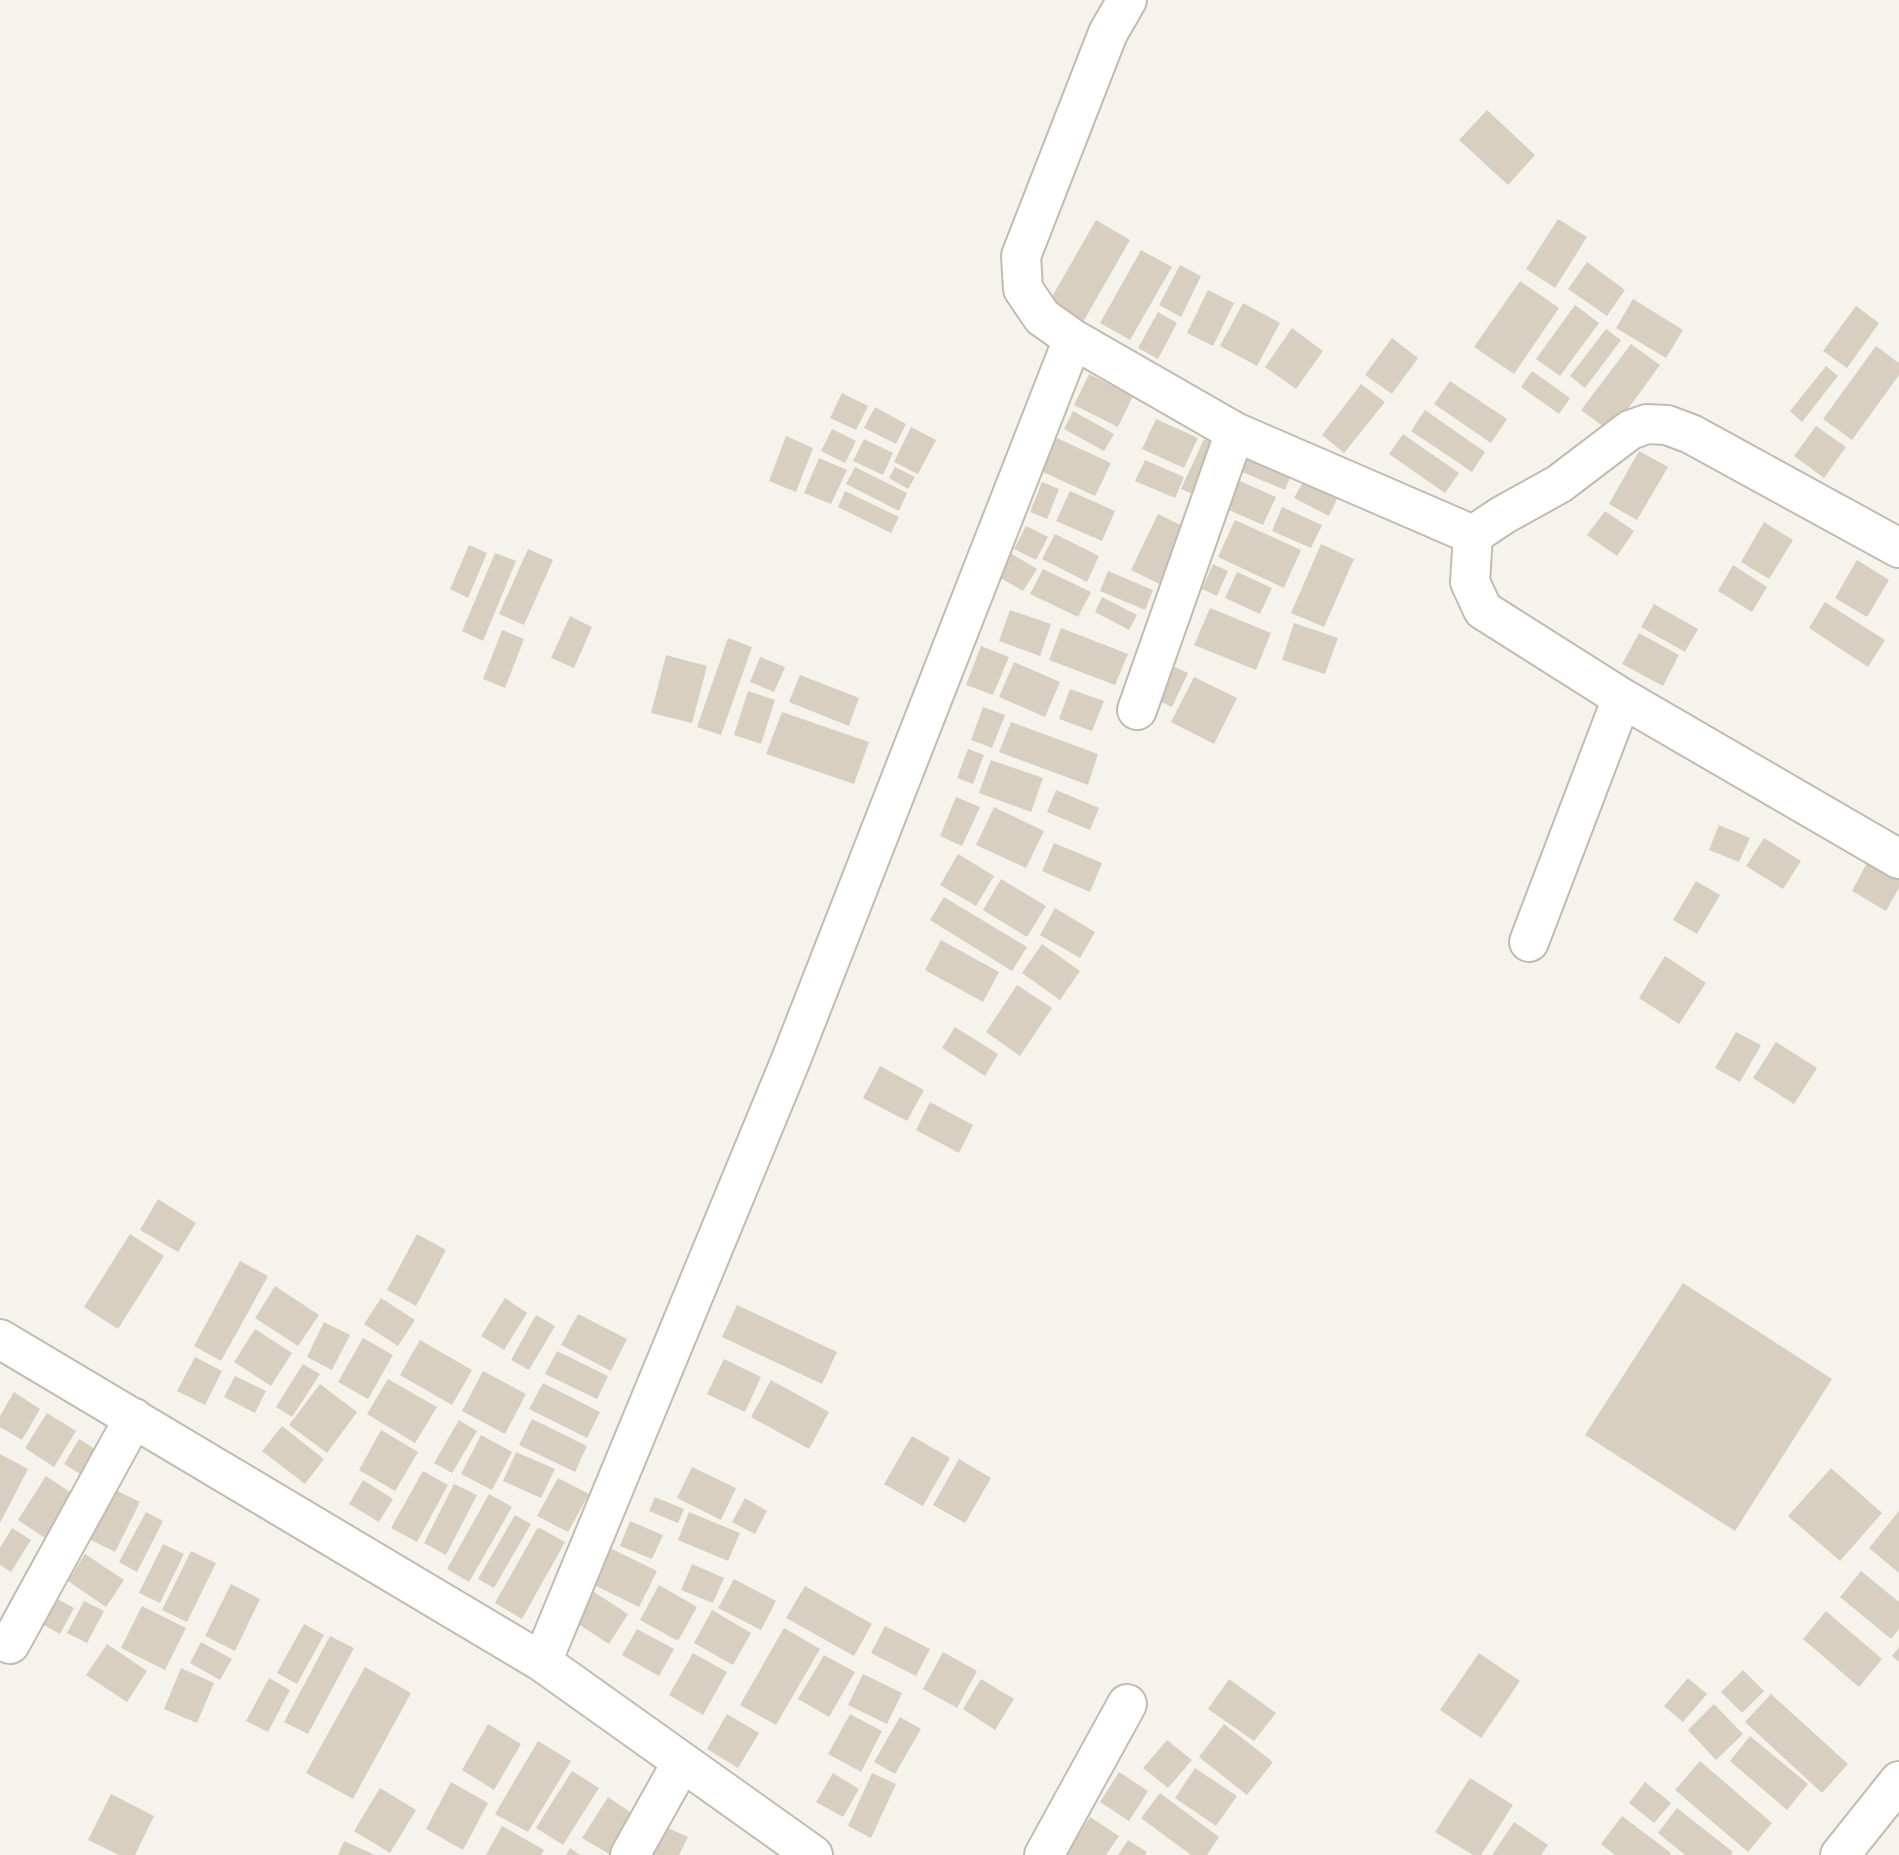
<!DOCTYPE html>
<html>
<head>
<meta charset="utf-8">
<style>
	body { margin:0 }
	canvas { display:block; background:#f6f3ec }
</style>
</head>
<body>
<canvas width="1899" height="1855"></canvas>
<script>
const ctx = document.querySelector('canvas').getContext('2d');
ctx.lineJoin = 'round';
function paint(path, color) { ctx.fillStyle = color; ctx.fill(path, 'evenodd'); }
const shape = rows => new Path2D(rows.map(r => 'M' + r).join(''));
function stroke(path, color, width, dash) { ctx.strokeStyle = color; ctx.lineWidth = width; ctx.lineCap = dash ? 'butt' : 'round'; ctx.setLineDash(dash || []); ctx.stroke(path); }
const building = shape([
	[1487,110,1535,155,1508,185,1459,140],
	[1558,219,1587,237,1555,288,1526,269],
	[1096,220,1130,240,1083,322,1049,302],
	[1141,250,1172,267,1130,340,1100,323],
	[1587,262,1625,290,1607,316,1568,289],
	[1180,265,1201,276,1181,317,1159,305],
	[1520,281,1559,308,1514,374,1474,347],
	[1208,290,1234,303,1213,346,1187,333],
	[1633,299,1683,330,1666,358,1616,328],
	[1243,303,1280,323,1257,366,1220,346],
	[1575,305,1599,323,1560,376,1536,359],
	[1856,306,1879,323,1847,368,1823,351],
	[1158,312,1177,323,1158,359,1138,348],
	[1292,328,1323,351,1296,389,1265,367],
	[1606,329,1621,340,1585,388,1570,376],
	[1392,338,1418,358,1392,394,1365,375],
	[1631,344,1660,365,1611,432,1581,410],
	[1876,346,1899,363,1899,375,1852,440,1823,419],
	[1826,366,1838,376,1802,422,1790,411],
	[1532,371,1570,398,1559,414,1521,387],
	[1089,374,1133,396,1118,427,1074,405],
	[1450,381,1507,419,1491,443,1434,404],
	[1361,384,1385,402,1344,453,1322,435],
	[842,393,868,406,856,430,830,418],
	[875,407,906,424,896,444,864,428],
	[1425,410,1485,452,1472,472,1411,431],
	[1073,411,1114,434,1104,451,1064,429],
	[1156,419,1198,438,1184,468,1142,449],
	[1816,426,1846,447,1824,478,1794,456],
	[911,427,936,440,918,474,894,462],
	[832,429,856,441,845,463,821,451],
	[1403,434,1459,473,1445,493,1389,454],
	[786,436,813,448,796,492,769,481],
	[1057,438,1111,463,1095,496,1041,471],
	[864,439,893,453,883,475,853,461],
	[1204,439,1228,450,1205,500,1181,489],
	[1252,445,1296,463,1285,490,1242,472],
	[1639,451,1668,467,1637,520,1609,504],
	[819,458,847,470,831,504,804,493],
	[1145,460,1184,477,1175,498,1135,481],
	[855,467,907,493,899,511,846,484],
	[895,467,915,477,908,489,889,478],
	[1235,479,1276,497,1263,525,1222,507],
	[1304,480,1338,497,1329,516,1294,498],
	[1042,482,1059,489,1047,519,1030,512],
	[845,491,899,517,891,533,838,507],
	[1070,491,1115,511,1102,541,1056,521],
	[1282,507,1322,525,1311,548,1272,531],
	[1605,511,1634,531,1617,556,1587,535],
	[1158,514,1189,529,1162,585,1131,570],
	[1235,520,1301,550,1284,588,1218,557],
	[1764,522,1793,540,1769,579,1741,562],
	[1026,526,1048,537,1036,560,1014,549],
	[1055,534,1099,556,1087,582,1042,559],
	[1321,544,1354,559,1324,627,1291,613],
	[469,545,487,553,468,598,450,589],
	[1000,547,1037,569,1023,591,987,570],
	[528,549,553,560,524,625,499,614],
	[495,553,516,561,483,641,462,631],
	[1857,560,1889,580,1867,617,1835,598],
	[1213,564,1228,571,1217,596,1202,589],
	[1733,565,1767,587,1752,612,1718,591],
	[1043,569,1091,592,1078,617,1030,594],
	[1108,571,1153,590,1145,610,1100,591],
	[1237,572,1272,588,1260,614,1225,598],
	[1102,597,1137,615,1129,630,1095,612],
	[1825,602,1885,640,1868,667,1809,628],
	[1654,604,1698,629,1685,652,1641,627],
	[1210,608,1271,633,1256,670,1194,645],
	[1010,610,1051,624,1040,656,999,641],
	[570,616,592,627,574,668,551,658],
	[1294,623,1338,638,1325,674,1282,660],
	[1061,628,1128,654,1115,685,1049,660],
	[502,630,524,639,505,688,483,679],
	[1639,633,1679,655,1663,686,1622,664],
	[728,638,752,647,721,735,697,727],
	[981,646,1009,657,993,695,966,685],
	[666,655,707,666,692,723,651,713],
	[760,657,785,667,774,692,750,682],
	[1014,662,1060,682,1045,717,999,697],
	[1164,662,1188,673,1172,707,1149,696],
	[800,675,859,698,849,726,789,702],
	[1194,677,1237,698,1214,744,1171,722],
	[1070,689,1104,701,1092,731,1059,719],
	[748,691,775,700,761,744,734,735],
	[983,707,1005,715,992,748,971,740],
	[782,712,869,742,854,784,766,754],
	[1011,722,1098,754,1088,785,999,752],
	[968,749,984,755,973,784,957,778],
	[991,760,1043,778,1031,812,979,793],
	[1056,790,1099,808,1090,830,1047,812],
	[956,797,980,807,962,846,940,836],
	[994,807,1044,831,1026,868,976,845],
	[1719,825,1750,838,1739,862,1709,850],
	[1764,838,1801,861,1783,889,1746,866],
	[1054,843,1102,863,1090,892,1042,871],
	[958,854,994,876,976,906,940,885],
	[1869,859,1899,876,1899,888,1886,911,1852,891],
	[1001,879,1046,906,1027,937,983,910],
	[1696,881,1720,895,1697,934,1673,920],
	[944,897,1027,947,1012,971,930,920],
	[1055,908,1095,932,1080,958,1040,935],
	[941,940,999,972,983,1002,925,970],
	[1042,944,1080,971,1060,1000,1022,973],
	[1665,956,1706,983,1679,1024,1639,998],
	[1017,985,1052,1008,1020,1056,986,1032],
	[955,1027,998,1054,985,1076,942,1048],
	[1736,1032,1761,1045,1740,1082,1715,1068],
	[1776,1042,1817,1068,1794,1104,1753,1078],
	[880,1066,924,1090,907,1121,863,1098],
	[930,1102,973,1125,959,1153,916,1130],
	[158,1199,196,1223,178,1252,140,1230],
	[130,1234,164,1256,118,1329,84,1307],
	[417,1234,446,1250,416,1306,387,1290],
	[240,1261,268,1276,221,1361,194,1346],
	[1683,1283,1832,1379,1735,1531,1585,1435],
	[275,1286,319,1315,298,1346,255,1318],
	[381,1298,415,1320,398,1346,364,1324],
	[505,1298,527,1313,504,1350,481,1336],
	[737,1305,837,1352,822,1384,722,1337],
	[578,1314,627,1339,611,1371,561,1345],
	[536,1315,555,1326,529,1370,511,1360],
	[324,1322,350,1335,332,1370,307,1357],
	[255,1329,292,1353,271,1386,234,1362],
	[363,1338,393,1355,368,1399,338,1382],
	[420,1340,472,1370,452,1405,400,1375],
	[557,1351,608,1376,597,1399,545,1374],
	[195,1357,222,1371,205,1405,177,1391],
	[724,1359,761,1377,745,1412,707,1394],
	[303,1364,320,1374,292,1417,276,1407],
	[483,1371,526,1394,505,1434,462,1411],
	[235,1376,266,1391,255,1413,224,1397],
	[388,1379,437,1407,415,1443,367,1414],
	[771,1380,829,1412,809,1449,751,1417],
	[543,1383,600,1412,587,1438,529,1409],
	[320,1384,357,1412,327,1453,289,1425],
	[14,1392,40,1409,22,1440,0,1427,0,1416],
	[47,1413,76,1431,54,1467,25,1448],
	[532,1419,587,1446,575,1472,519,1445],
	[459,1420,477,1431,452,1473,434,1463],
	[282,1426,324,1459,305,1484,262,1451],
	[381,1430,418,1452,395,1491,359,1470],
	[481,1435,512,1452,492,1490,461,1474],
	[912,1436,950,1458,923,1506,884,1484],
	[79,1439,109,1458,93,1482,64,1464],
	[516,1452,555,1469,541,1498,503,1481],
	[0,1454,28,1469,0,1523],
	[959,1459,991,1478,965,1523,933,1505],
	[692,1467,736,1488,721,1520,677,1498],
	[1831,1468,1882,1513,1840,1561,1788,1516],
	[423,1471,448,1485,417,1542,391,1528],
	[46,1476,73,1494,45,1538,18,1520],
	[558,1478,589,1494,568,1532,537,1516],
	[363,1480,393,1499,379,1522,349,1504],
	[454,1484,477,1495,446,1555,424,1543],
	[113,1489,140,1502,115,1552,87,1538],
	[489,1494,512,1507,469,1582,447,1569],
	[655,1497,684,1509,678,1523,649,1511],
	[745,1498,767,1511,755,1534,732,1522],
	[1899,1511,1899,1573,1869,1548],
	[146,1512,163,1521,137,1572,119,1562],
	[689,1512,740,1533,728,1561,678,1540],
	[515,1515,531,1524,494,1588,478,1579],
	[630,1521,663,1535,652,1559,620,1546],
	[538,1527,565,1542,522,1619,495,1603],
	[12,1528,31,1540,11,1572,0,1565,0,1548],
	[163,1544,184,1554,160,1603,139,1593],
	[608,1547,657,1571,639,1607,590,1583],
	[191,1551,216,1563,187,1622,162,1610],
	[85,1554,124,1580,106,1607,68,1581],
	[692,1564,724,1578,713,1603,681,1590],
	[1861,1571,1899,1602,1899,1629,1891,1639,1840,1597],
	[734,1579,776,1601,761,1630,718,1608],
	[231,1584,260,1599,235,1651,205,1636],
	[659,1585,697,1607,678,1641,640,1620],
	[805,1586,872,1624,854,1656,786,1618],
	[591,1590,628,1614,609,1644,572,1620],
	[52,1596,74,1608,60,1634,38,1622],
	[84,1601,104,1611,87,1643,67,1633],
	[142,1606,186,1628,165,1670,121,1648],
	[712,1610,751,1633,733,1665,694,1643],
	[1826,1611,1882,1659,1859,1687,1803,1639],
	[304,1624,324,1635,297,1684,277,1673],
	[885,1626,930,1649,916,1676,871,1653],
	[784,1628,820,1649,776,1725,740,1705],
	[637,1629,674,1649,659,1676,622,1655],
	[330,1636,354,1648,308,1734,284,1722],
	[201,1642,232,1659,220,1680,190,1663],
	[107,1644,147,1671,127,1702,86,1675],
	[1899,1647,1899,1662,1892,1656],
	[943,1652,977,1671,957,1708,923,1689],
	[693,1653,727,1672,703,1715,669,1695],
	[1479,1653,1520,1681,1481,1738,1440,1710],
	[824,1655,855,1672,829,1717,798,1699],
	[365,1667,411,1693,353,1799,306,1773],
	[181,1668,214,1683,197,1723,164,1709],
	[1743,1670,1764,1691,1742,1713,1721,1692],
	[863,1674,902,1693,887,1724,848,1705],
	[269,1678,290,1690,268,1732,246,1721],
	[1688,1678,1707,1694,1683,1722,1664,1706],
	[981,1679,1014,1699,995,1730,963,1709],
	[1229,1679,1276,1713,1254,1741,1208,1709],
	[1771,1694,1848,1764,1822,1793,1745,1722],
	[1714,1704,1743,1734,1716,1760,1688,1730],
	[727,1714,759,1733,738,1768,707,1749],
	[850,1714,882,1731,861,1772,828,1754],
	[900,1717,921,1729,895,1774,874,1762],
	[488,1724,521,1744,494,1790,462,1770],
	[1224,1724,1273,1762,1247,1795,1199,1757],
	[1750,1736,1808,1784,1787,1810,1730,1761],
	[1167,1740,1192,1760,1168,1788,1143,1768],
	[538,1741,571,1761,528,1832,495,1814],
	[1700,1761,1772,1823,1748,1852,1675,1790],
	[1195,1768,1237,1796,1216,1826,1175,1798],
	[572,1771,599,1788,563,1845,536,1828],
	[1119,1772,1148,1791,1129,1821,1100,1802],
	[833,1773,859,1789,843,1817,816,1802],
	[872,1773,896,1784,871,1838,848,1826],
	[1470,1778,1513,1805,1481,1855,1473,1855,1435,1832],
	[451,1782,488,1803,463,1850,426,1829],
	[1645,1782,1671,1803,1654,1823,1629,1803],
	[380,1788,416,1810,390,1853,354,1831],
	[1160,1793,1219,1837,1207,1855,1191,1855,1141,1818],
	[111,1794,154,1816,135,1855,119,1855,88,1840],
	[608,1797,636,1816,611,1855,582,1838],
	[1677,1808,1733,1852,1731,1855,1685,1855,1658,1833],
	[1622,1816,1671,1853,1670,1855,1615,1855,1601,1844],
	[1090,1817,1119,1836,1106,1855,1065,1855],
	[650,1820,688,1837,679,1855,633,1855],
	[1514,1822,1548,1845,1541,1855,1492,1855],
	[502,1826,544,1850,541,1855,486,1855],
	[1128,1840,1147,1852,1145,1855,1118,1855],
	[344,1841,375,1855,338,1855],
	[570,1848,580,1855,566,1855]
]);
const street = shape([
	[1127,0,1108,33,1021,256,1023,289,1042,317,1073,339,1235,432,1473,535,1503,515,1559,484,1630,430,1647,424,1667,425,1691,434,1899,548],
	[1473,535,1470,582,1483,610,1622,698,1899,859],
	[1137,710,1235,432],
	[1529,942,1622,698],
	[0,1339,542,1662,813,1855],
	[10,1644,134,1418],
	[542,1662,790,1062,1073,339],
	[630,1855,682,1762],
	[1044,1855,1127,1704],
	[1840,1855,1899,1781]
]);
paint(building, '#d8cfc1');
stroke(street, '#c2bbae', 42);
stroke(street, '#fff', 38);
</script>
</body>
</html>
